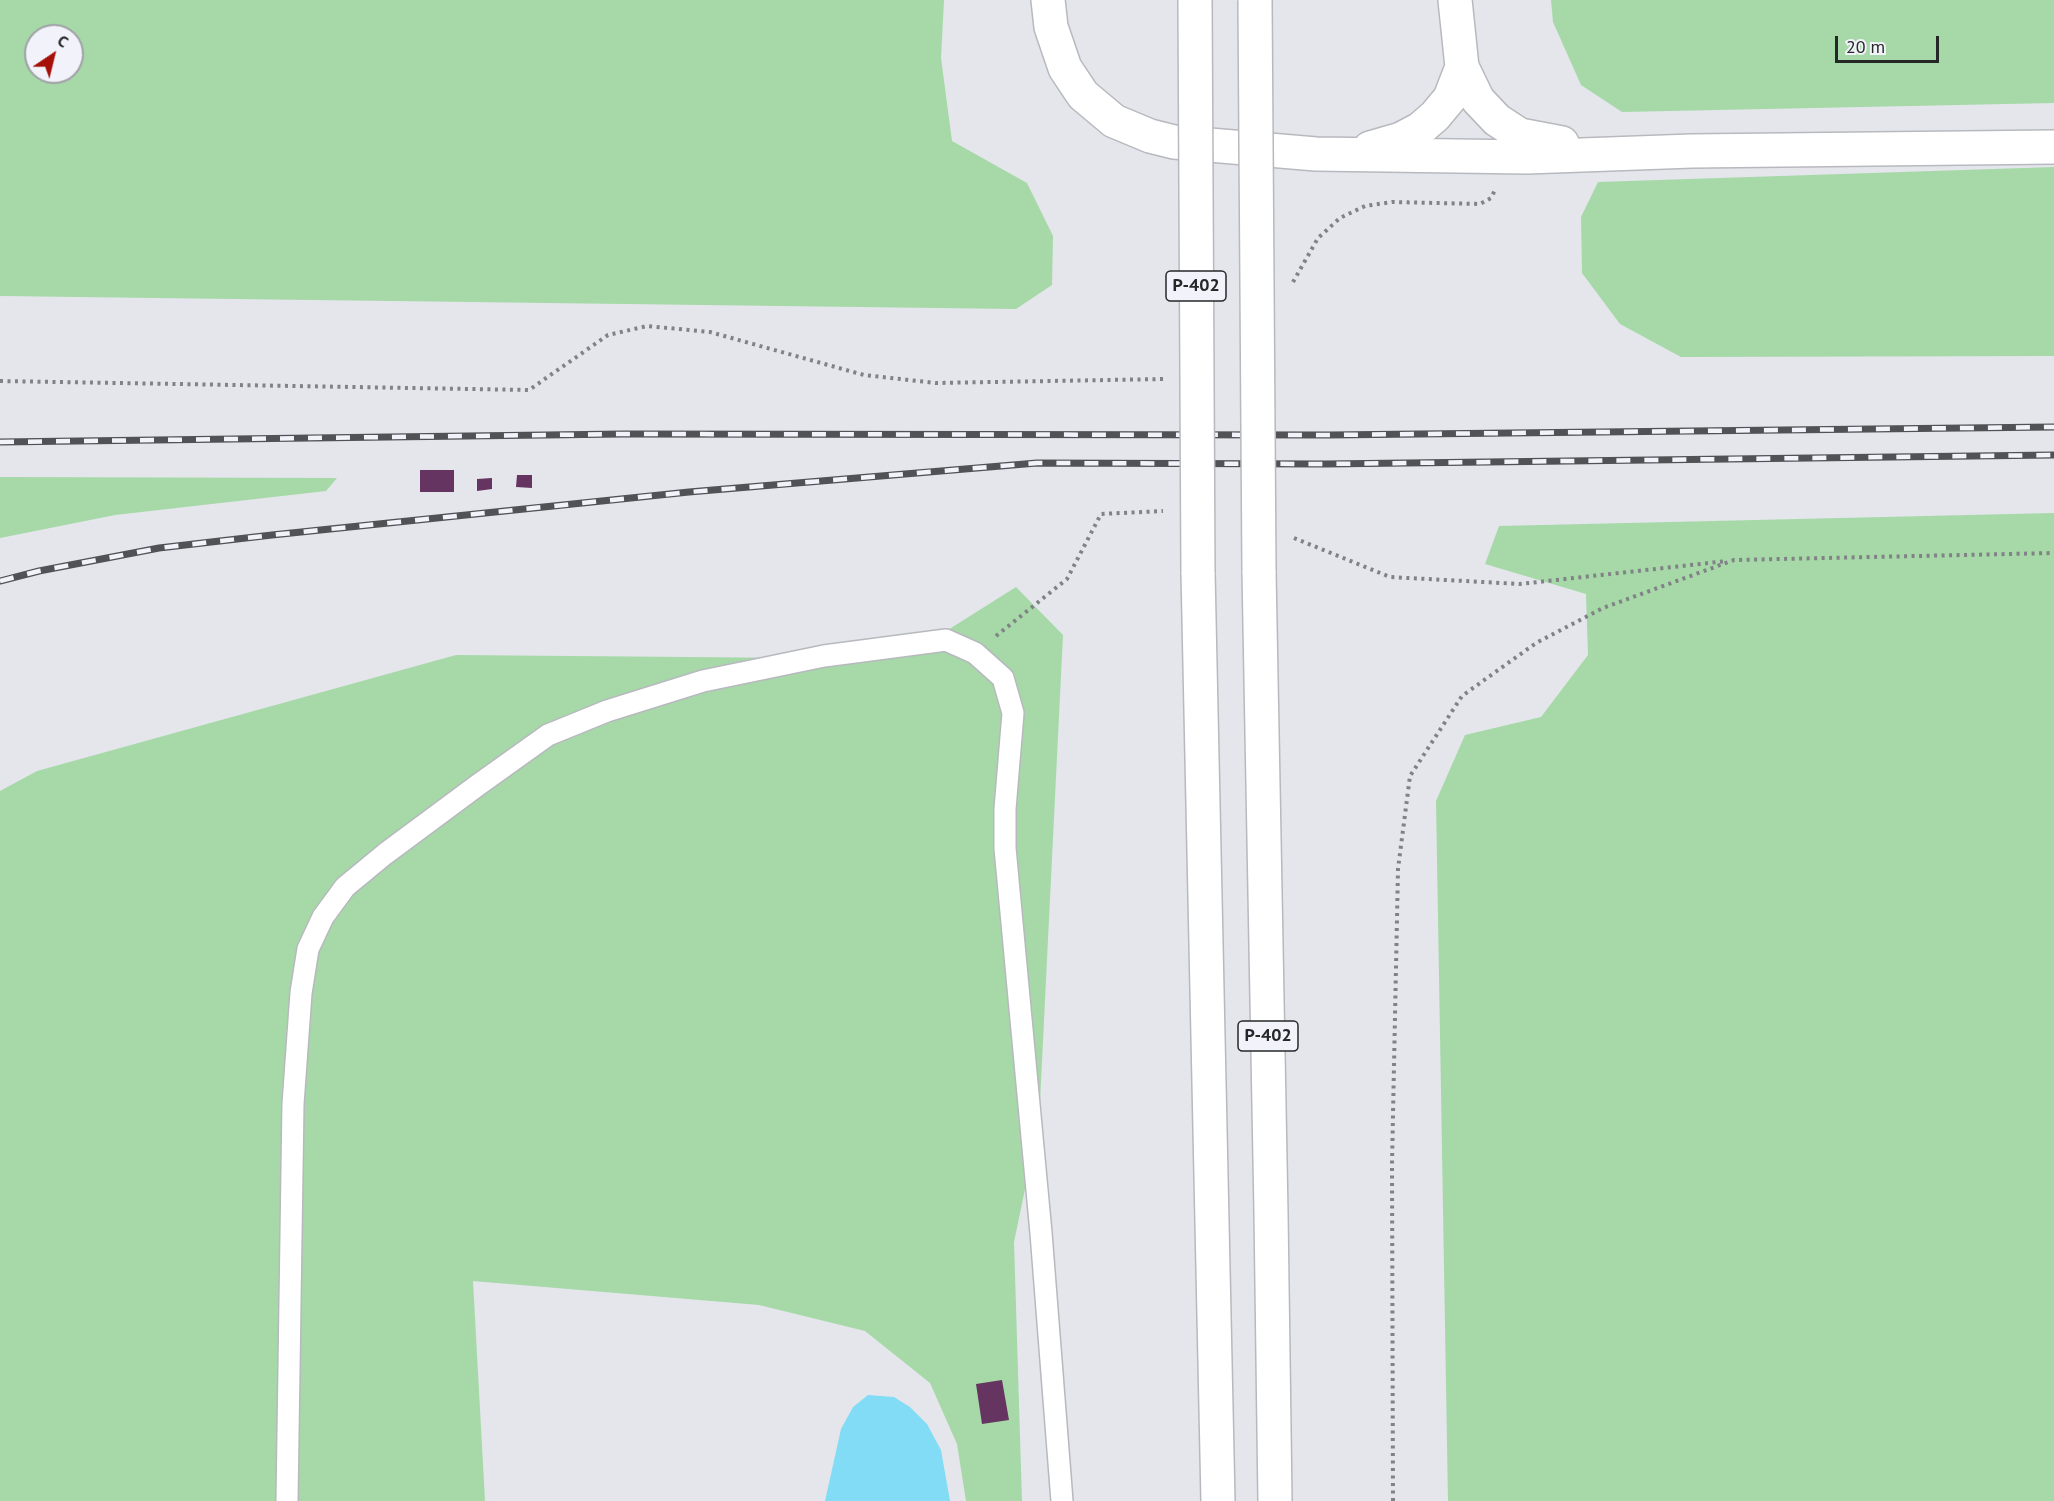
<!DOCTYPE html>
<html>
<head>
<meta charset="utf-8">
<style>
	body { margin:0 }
	#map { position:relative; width:2054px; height:1501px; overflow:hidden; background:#e4e6ec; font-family:"PT Sans",sans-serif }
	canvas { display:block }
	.north { position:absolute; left:24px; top:24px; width:60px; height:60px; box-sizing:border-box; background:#f2f3fa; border:2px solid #a0a1a6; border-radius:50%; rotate:35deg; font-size:16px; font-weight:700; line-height:24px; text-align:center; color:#262729 }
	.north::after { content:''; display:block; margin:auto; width:21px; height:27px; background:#a51008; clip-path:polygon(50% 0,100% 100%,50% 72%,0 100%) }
	.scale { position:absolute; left:1835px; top:36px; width:104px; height:27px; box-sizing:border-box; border:3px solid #262729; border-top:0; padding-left:8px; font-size:18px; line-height:21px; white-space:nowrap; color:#262729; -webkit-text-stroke:4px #f2f3fa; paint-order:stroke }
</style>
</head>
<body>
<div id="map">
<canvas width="2054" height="1501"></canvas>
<div class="north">С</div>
<div class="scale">20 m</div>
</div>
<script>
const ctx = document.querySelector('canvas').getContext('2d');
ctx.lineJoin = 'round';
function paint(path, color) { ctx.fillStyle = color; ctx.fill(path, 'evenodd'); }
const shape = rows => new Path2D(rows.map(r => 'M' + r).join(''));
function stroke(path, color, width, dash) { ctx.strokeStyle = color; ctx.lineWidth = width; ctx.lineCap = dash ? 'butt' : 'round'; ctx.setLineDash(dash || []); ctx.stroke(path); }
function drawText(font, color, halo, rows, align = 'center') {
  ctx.font = font + ' "PT Sans",sans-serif'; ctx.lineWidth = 6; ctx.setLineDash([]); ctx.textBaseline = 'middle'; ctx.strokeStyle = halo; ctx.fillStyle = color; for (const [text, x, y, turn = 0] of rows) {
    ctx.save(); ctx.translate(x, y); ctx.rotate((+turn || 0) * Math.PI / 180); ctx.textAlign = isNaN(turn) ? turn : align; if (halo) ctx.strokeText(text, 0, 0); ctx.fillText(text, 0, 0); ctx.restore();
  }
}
const green = shape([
	[0,0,944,0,941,58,952,141,1027,183,1053,236,1052,285,1016,309,0,296],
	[36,36,72,36,72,72,36,72],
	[1551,0,2054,0,2054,103,1622,112,1581,85,1553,22],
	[2054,167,2054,356,1681,357,1620,324,1582,273,1581,217,1598,182],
	[0,477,337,478,326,491,115,515,0,538],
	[2054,513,2054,1501,1448,1501,1436,801,1465,735,1541,717,1588,655,1586,594,1485,564,1499,526],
	[1016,587,1063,635,1039,1122,1014,1242,1022,1501,966,1501,957,1444,930,1383,865,1331,759,1305,473,1281,485,1501,0,1501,0,791,37,771,456,655,802,658,916,650]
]);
const water = shape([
	[868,1395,894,1397,910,1407,927,1424,941,1450,950,1501,825,1501,841,1429,853,1407]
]);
const building = shape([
	[420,470,454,470,454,492,420,492],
	[517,475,532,475,532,488,516,487],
	[492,478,492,489,477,491,477,479],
	[1002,1380,1009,1420,982,1424,976,1384]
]);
const path = shape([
	[1293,282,1318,238,1340,218,1365,206,1392,202,1480,204,1491,198,1495,190],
	[0,381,529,390,608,335,647,326,710,332,864,375,936,383,1165,379],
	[1294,538,1390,577,1520,584,1727,561],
	[996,636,1067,579,1101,514,1163,511],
	[1393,1501,1392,1164,1398,869,1410,776,1462,696,1536,643,1603,608,1734,560,2054,553]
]);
const lane = shape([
	[287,1501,293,1104,301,993,308,949,323,917,345,887,385,854,478,785,548,735,607,711,703,681,824,656,946,640,975,653,1003,678,1013,713,1005,809,1005,848,1041,1233,1062,1501]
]);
const street = shape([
	[1048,0,1051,27,1065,68,1083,95,1114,121,1150,136,1174,142,1316,154,1527,157,1692,151,2054,147],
	[1455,0,1462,67,1478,100,1497,120,1520,135,1562,143],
	[1370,148,1401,139,1420,129,1435,116,1450,98,1462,67]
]);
const primary = shape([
	[1259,571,1271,1213,1275,1501],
	[1198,572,1218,1501]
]);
const rail = shape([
	[0,442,623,434,1329,435,2054,427],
	[0,581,39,571,159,548,272,535,689,492,1037,463,1325,464,2054,455]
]);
const primaryBridge = shape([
	[1195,0,1198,572],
	[1255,0,1259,571]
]);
const shields = [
	[1196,286,60],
	[1268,1036,60]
];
const shieldNames = [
	["Р-402",1196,286],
	["Р-402",1268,1036]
];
paint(green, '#a6d9a7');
paint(water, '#82dcf6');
paint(building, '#653460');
stroke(lane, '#b7b9be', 24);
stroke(street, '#b7b9be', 36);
stroke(primary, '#b7b9be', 36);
stroke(path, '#818286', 4, [3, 4.5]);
stroke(lane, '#fff', 21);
stroke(street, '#fff', 33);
stroke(primary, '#fff', 33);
stroke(rail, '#515255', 7);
stroke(rail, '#f2f3fa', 4.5, [14]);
stroke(primaryBridge, '#b7b9be', 36, []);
stroke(primaryBridge, '#fff', 33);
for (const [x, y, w] of shields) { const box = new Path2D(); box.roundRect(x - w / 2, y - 15, w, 30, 4.5); ctx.fillStyle = '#f2f3fa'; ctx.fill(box); stroke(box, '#262729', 1.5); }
drawText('bold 18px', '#262729', null, shieldNames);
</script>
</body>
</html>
